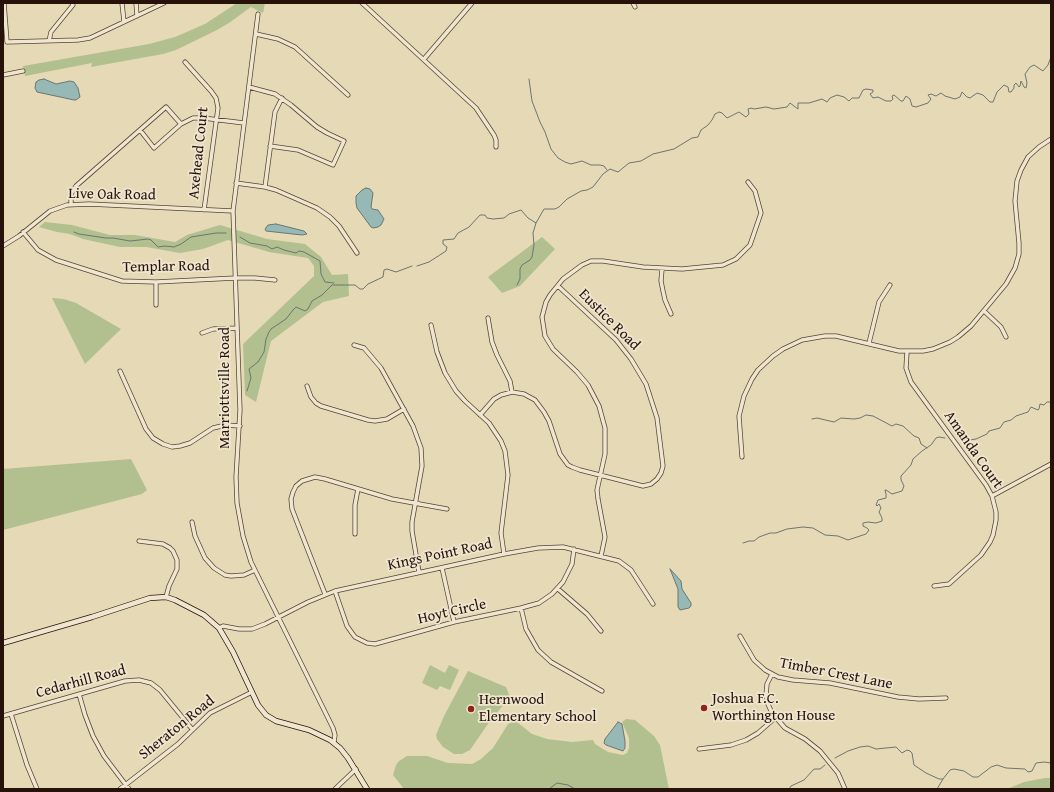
<!DOCTYPE html>
<html>
<head>
<meta charset="utf-8">
<style>
	body { margin:0 }
	#map { position:relative; width:1054px; height:792px; overflow:hidden; background:#e6d9b6; font-family:"Gentium Book Plus",serif }
	canvas { display:block }
	.frame { position:absolute; inset:0; border:4px solid #27120a; pointer-events:none }
</style>
</head>
<body>
<div id="map">
<canvas width="1054" height="792"></canvas>
<div class="frame"></div>
</div>
<script>
const ctx = document.querySelector('canvas').getContext('2d');
ctx.lineJoin = 'round';
function paint(path, color) { ctx.fillStyle = color; ctx.fill(path, 'evenodd'); }
const shape = rows => new Path2D(rows.map(r => 'M' + r).join(''));
function stroke(path, color, width, dash) { ctx.strokeStyle = color; ctx.lineWidth = width; ctx.lineCap = dash ? 'butt' : 'round'; ctx.setLineDash(dash || []); ctx.stroke(path); }
function drawText(font, color, halo, rows, align = 'center') {
  ctx.font = font + ' "Gentium Book Plus",serif'; ctx.lineWidth = 3.5; ctx.setLineDash([]); ctx.textBaseline = 'middle'; ctx.strokeStyle = halo; ctx.fillStyle = color; for (const [text, x, y, turn = 0] of rows) {
    ctx.save(); ctx.translate(x, y); ctx.rotate((+turn || 0) * Math.PI / 180); ctx.textAlign = isNaN(turn) ? turn : align; if (halo) ctx.strokeText(text, 0, 0); ctx.fillText(text, 0, 0); ctx.restore();
  }
}
const green = shape([
	[237,3,265,3,263,13,251,7,229,23,217,30,176,50,163,54,91,67,92,63,25,76,23,66,149,44,175,37,205,24],
	[45,222,72,225,110,235,135,235,175,242,187,235,220,225,267,239,305,244,321,257,332,275,348,274,349,296,323,302,271,341,256,402,245,395,243,344,314,276,314,266,308,258,269,252,228,240,203,249,180,253,146,247,120,247,83,239,70,234,57,232,39,227],
	[542,237,555,249,520,286,502,293,488,277],
	[52,298,64,299,76,303,121,329,85,364],
	[131,459,147,490,142,494,3,530,3,469],
	[430,665,445,673,449,665,459,670,450,690,440,686,437,690,422,683],
	[468,671,506,687,510,697,490,721,470,750,462,754,454,754,443,747,437,739,436,735,444,716],
	[626,719,635,720,654,736,660,745,669,789,404,789,393,775,396,765,399,761,407,756,427,756,448,763,472,764,481,759,493,748,508,724,512,722,517,722,532,734,547,739,572,742,593,740,595,744,608,752,623,755,627,753,629,748,629,738,622,722],
	[1045,778,1051,778,1051,789,1007,789,1024,782]
]);
const water = shape([
	[44,79,56,84,70,81,74,82,78,88,80,97,76,100,74,100,37,92,35,88,36,82,39,80,44,79],
	[366,188,370,189,373,193,371,207,372,209,378,210,384,219,381,225,378,227,373,228,371,227,357,208,356,203,356,196,362,190,366,188],
	[276,224,304,231,307,234,302,235,266,231,265,229,268,225,276,224],
	[670,569,681,581,682,589,691,603,691,606,689,608,680,610,678,607,678,589,670,569],
	[618,722,622,724,625,741,625,748,623,751,606,745,604,743,605,739,618,722]
]);
const stream = shape([
	[529,79,532,101,540,122,545,132,551,149,558,158,565,162,571,164,582,161,591,165,600,165,604,166,607,170],
	[74,232,79,234,106,238,113,238,130,241,148,239,151,240,158,247,165,246,174,247,181,244,191,237,216,233,226,233],
	[240,237,250,243,267,246,272,249,277,247,284,250,296,253,299,251,304,252,320,261,321,274,325,282,334,283],
	[417,266,429,262,446,251,447,247,443,244,443,240,454,239,458,233,469,227,480,215,485,215,487,218,493,219,504,218,509,214,521,210,528,218,536,223,544,209,555,209,559,207,567,199,581,191,587,190,593,187,603,174,610,169,618,172,629,163,641,161,653,154,674,149,692,138,698,137,701,130,708,125,712,120,715,114,719,112,722,113,727,118,739,112,746,117,749,114,748,109,751,108,754,109,766,107,774,109,787,107,790,103,798,109,798,103,809,103,822,99,827,102,830,98,837,95,844,97,849,101,852,98,859,98,863,90,866,89,873,90,873,92,870,94,873,98,878,97,886,101,891,101,893,99,892,96,894,95,901,101,903,101,906,96,910,99,912,106,916,107,928,103,931,99,928,95,931,94,936,96,941,93,945,96,955,99,960,97,962,92,967,97,970,98,977,93,983,95,990,102,993,102,997,92,1004,85,1008,87,1009,92,1011,92,1014,88,1014,85,1016,83,1019,87,1020,86,1021,81,1024,87,1026,88,1027,83,1025,74,1030,67,1034,65,1043,71,1048,65,1051,57],
	[517,285,520,279,520,269,522,265,530,260,532,257,534,245,533,233,536,223],
	[247,391,251,378,249,369,258,362,264,352,266,339,269,332,271,329,286,319,293,310,296,307,305,311,308,309,312,301,322,295,332,285,355,285,360,289,363,289,368,284,383,277,384,270,387,269,396,272,412,266],
	[812,419,817,418,834,422,841,418,854,419,860,418,866,415,873,416,892,426,896,424,903,426,914,436,919,438,921,444,927,448],
	[962,441,976,439,987,434,989,431,1000,428,1004,422,1011,420,1016,416,1028,412,1031,407,1038,410,1039,409,1040,404,1044,405,1047,402,1051,402],
	[743,543,749,541,754,541,759,537,770,533,776,533,787,529,803,527,813,528,825,535,838,536,848,540,866,534,869,530,867,528,863,526,863,523,868,522,876,523,882,521,882,518,879,512,881,508,879,504,877,506,876,505,878,500,886,498,886,494,885,490,886,490,892,494,902,491,904,486,901,480,901,476,911,465,913,459,922,451,931,445,936,438,939,437,945,438],
	[835,758,848,751,860,747,868,746,876,749,896,747,902,753,907,750,910,751,912,753,914,765,926,773,939,779,943,779,950,770,954,769,964,771,973,777,978,777,991,767,997,765,1006,768,1025,769,1028,772,1032,771,1036,763,1044,762,1051,763],
	[549,789,557,783,568,785,575,789],
	[789,789,791,786,804,780,814,769,820,769,825,765],
	[937,789,943,779]
]);
const street = shape([
	[4,3,7,42,78,40,90,38,164,3],
	[122,3,124,22],
	[136,3,137,16],
	[362,3,476,108,494,135,496,140,496,147],
	[633,3,635,7],
	[258,14,233,211,240,410,236,477,237,503,243,536,251,562,333,728,335,735,334,742],
	[256,34,278,39,295,47,348,95],
	[49,41,51,32,73,5,72,3],
	[424,59,472,3],
	[185,62,211,91,216,98,218,108,204,210],
	[3,75,23,71],
	[249,87,275,94,291,105,317,127,327,133,344,141,333,165,298,150,270,146],
	[140,130,154,148,181,124,193,118,203,118,244,123],
	[236,183,265,187,276,190,317,208,330,217,339,226,357,253],
	[265,187,275,112,282,98],
	[71,204,71,194,76,186,166,107,181,124],
	[23,232,38,250,56,260,122,281,156,282,235,278,255,278,275,280],
	[3,246,19,236,50,211,67,205,89,204,233,211],
	[662,269,661,281,663,291,665,300,671,314],
	[156,282,156,305],
	[984,311,1001,327,1006,337],
	[488,318,492,342,497,355,510,381,512,392],
	[431,325,437,352,445,373,456,391,465,401,489,423,501,441,505,451,508,475,501,533,504,554],
	[202,333,213,329,237,328],
	[869,343,879,302,890,285],
	[354,345,364,348,381,368,413,426,421,448,422,466,412,522,412,531,419,572],
	[907,352,906,368,911,382,986,485,992,496,996,512,996,520,993,535,990,542,981,555,949,584,934,586],
	[120,371,146,429,153,438,163,444,172,447,180,446,190,443,213,428,226,425,240,426],
	[307,386,311,397,316,403,321,406,368,420,375,421,387,419,404,409],
	[480,415,494,399,501,395,512,392,524,394,535,400,544,412,549,421,560,454,568,465,572,467,580,470,643,486,651,484,657,479,661,473,663,466,657,418,646,384,631,359,616,340,558,286],
	[742,457,739,416,744,396,752,379,758,370,773,356,783,349,802,340,825,336,836,336,899,351,923,351,933,349,950,342,958,337,971,326,1006,284,1015,268,1019,254,1019,243,1015,201,1017,181,1021,170,1028,157,1039,147,1051,139],
	[992,496,1051,464],
	[192,522,195,536,205,558,214,568,225,575,231,576,244,575,255,570],
	[355,534,355,505,358,489],
	[139,541,163,544,170,548,173,551,177,560,177,569,169,586,166,597],
	[601,556,605,537,598,499,597,490,605,454,605,428,599,406,588,385,577,372,553,349,545,336,542,317,546,302,550,295,563,279,582,265,591,261,603,261,643,267,682,269,723,265,736,259,750,245,761,213,755,191,748,182],
	[442,568,454,622],
	[558,589,587,614,601,631],
	[335,591,347,626,352,633,355,637,367,643,375,644,454,622,521,608,539,603,552,594,563,582,572,564,574,549],
	[325,594,292,509,291,499,293,492,296,486,302,481,315,477,325,479,392,499,447,509],
	[521,608,526,629,538,650,551,662,602,691],
	[219,628,223,626,239,629,252,629,265,624,308,602,335,591,504,554,538,548,563,547,619,561,631,570,653,604],
	[740,636,754,660,765,670,778,677,793,680,830,683,898,697,919,699,946,698],
	[772,674,767,684,766,695,767,702,772,713,785,728,805,739,820,751,838,773,845,789],
	[79,694,85,715,93,736,104,756,129,789],
	[11,714,27,765,37,789],
	[3,716,125,681,139,680,151,683,160,690,192,729],
	[699,749,731,745,746,740,758,733,775,718],
	[120,789,178,744,210,713,252,692],
	[335,789,356,769]
]);
const secondary = shape([
	[3,643,92,617,150,598,166,597,175,600,204,615,219,628,233,652,258,705,266,715,276,721,309,730,330,740,340,748,348,758,367,789]
]);
const markers = [
	[704,708,4,"#8f2418"],
	[471,709,4,"#8f2418"]
];
const streetNames = [
	["Axehead Court",199,153,-84],
	["Live Oak Road",112,195,1],
	["Templar Road",166,267,-1],
	["Eustice Road",609,320,45],
	["Marriottsville Road",225,388,-90],
	["Amanda Court",973,450,55],
	["Kings Point Road",440,555,-12],
	["Hoyt Circle",452,612,-13],
	["Timber Crest Lane",836,674,11],
	["Cedarhill Road",81,682,-15],
	["Sheraton Road",177,728,-39]
];
const poiNames = [
	["Joshua F.C.",712,699],
	["Worthington House",712,716],
	["Hernwood",479,700],
	["Elementary School",479,717]
];
paint(green, '#b2c090');
paint(water, '#97b9b5');
stroke(water, '#6a7671', 1);
stroke(stream, '#6a7671', 1);
stroke(street, '#574435', 5);
stroke(secondary, '#27120a', 6);
stroke(street, '#efe6d0', 3.5);
stroke(secondary, '#efe6d0', 4.5);
for (const [x, y, r, color] of markers) { const dot = new Path2D(); dot.arc(x, y, r, 0, 2 * Math.PI); ctx.fillStyle = color; ctx.fill(dot); stroke(dot, '#efe6d0', 1.5); }
drawText('15px', '#27120a', '#efe6d0', streetNames);
drawText('15px', '#27120a', '#efe6d0', poiNames, 'left');
</script>
</body>
</html>
